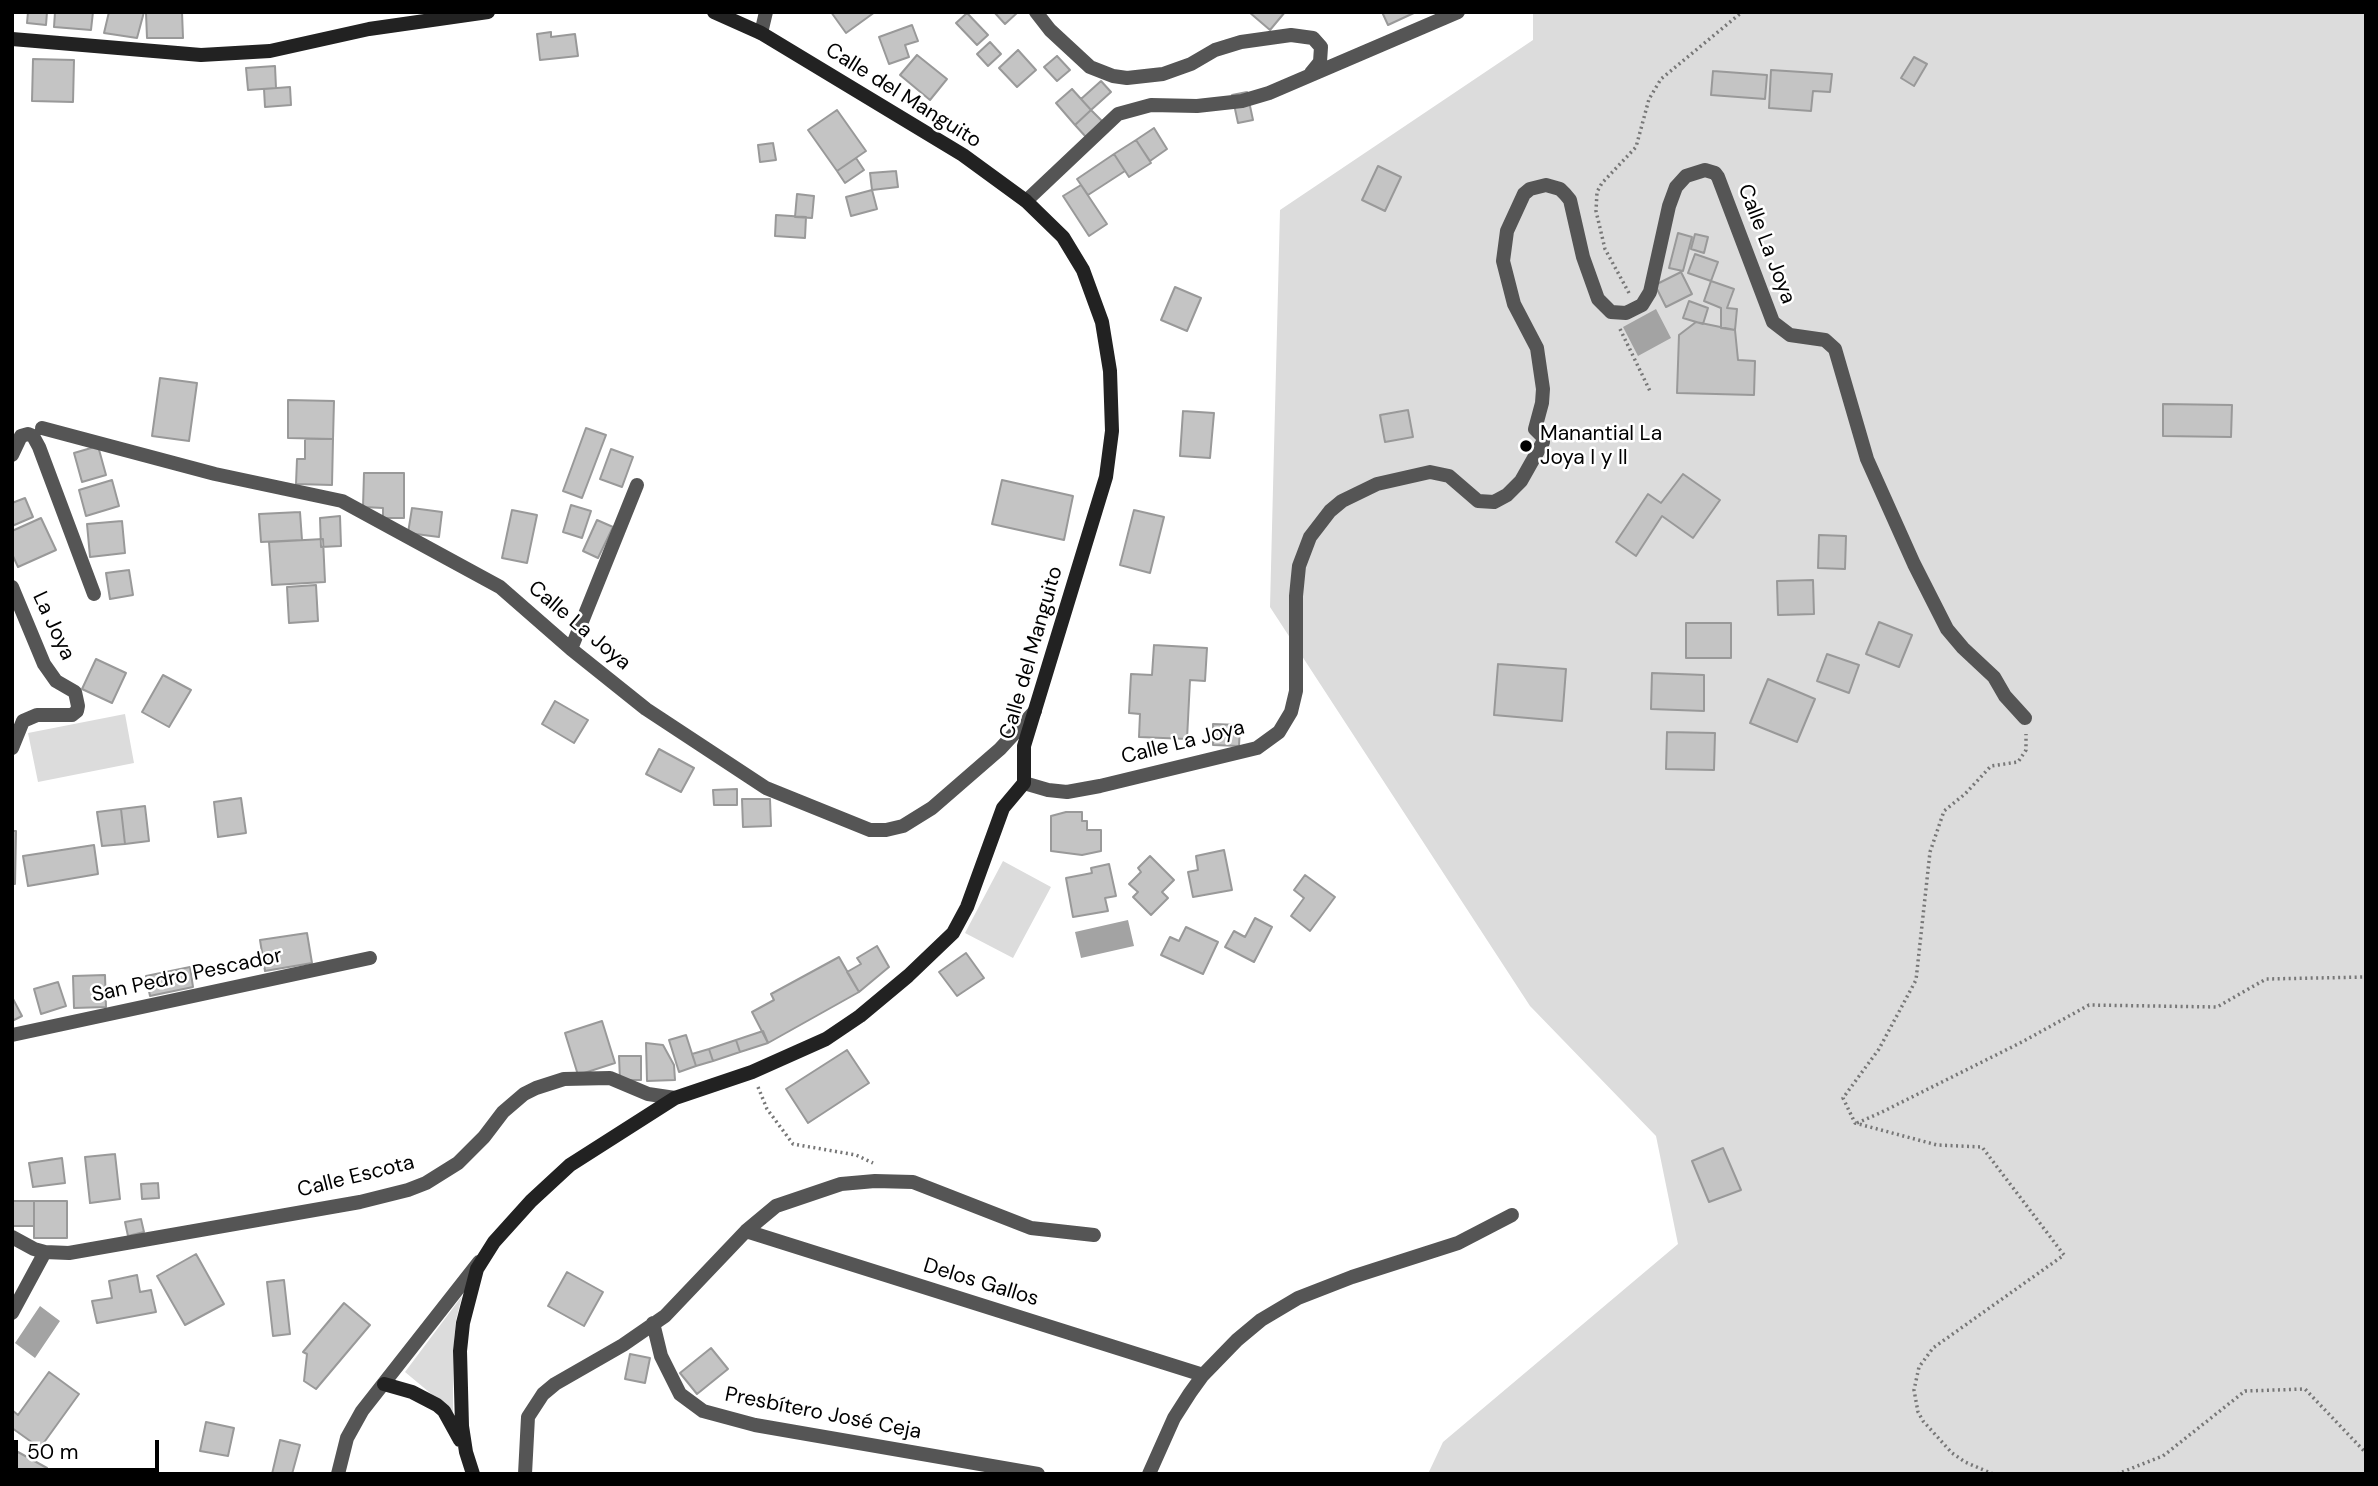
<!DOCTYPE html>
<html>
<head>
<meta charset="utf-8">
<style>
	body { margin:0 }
	#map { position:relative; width:2378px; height:1486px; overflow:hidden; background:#fff; font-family:"DM Sans",sans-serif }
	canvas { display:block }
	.frame { position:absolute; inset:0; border:14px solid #000; pointer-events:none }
	.scale { position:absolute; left:14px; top:1440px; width:145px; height:32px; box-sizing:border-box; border:4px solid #000; border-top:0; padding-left:9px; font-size:21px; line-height:24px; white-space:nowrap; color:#000; -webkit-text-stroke:5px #fff; paint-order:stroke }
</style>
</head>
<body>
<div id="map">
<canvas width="2378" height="1486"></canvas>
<div class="frame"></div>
<div class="scale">50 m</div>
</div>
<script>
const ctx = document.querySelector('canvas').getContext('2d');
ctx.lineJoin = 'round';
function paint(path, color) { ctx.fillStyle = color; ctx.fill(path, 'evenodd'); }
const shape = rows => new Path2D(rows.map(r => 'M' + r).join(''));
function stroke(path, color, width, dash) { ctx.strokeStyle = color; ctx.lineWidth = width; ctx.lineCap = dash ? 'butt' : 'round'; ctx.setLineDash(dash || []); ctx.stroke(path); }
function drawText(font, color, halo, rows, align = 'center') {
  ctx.font = font + ' "DM Sans",sans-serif'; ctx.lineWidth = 5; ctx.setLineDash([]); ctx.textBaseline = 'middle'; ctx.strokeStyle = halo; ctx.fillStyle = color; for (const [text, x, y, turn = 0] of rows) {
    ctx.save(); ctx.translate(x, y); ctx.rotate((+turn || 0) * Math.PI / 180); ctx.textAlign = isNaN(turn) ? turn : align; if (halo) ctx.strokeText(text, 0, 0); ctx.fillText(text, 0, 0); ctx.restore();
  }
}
const green = shape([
	[1533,12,2366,12,2366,1474,1428,1474,1443,1442,1678,1244,1656,1136,1530,1006,1270,607,1280,210,1533,40],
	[125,714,134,763,38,782,28,733],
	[1003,861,1051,887,1013,958,965,933],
	[462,1296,456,1320,453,1352,453,1412,405,1372]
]);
const water = shape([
	[1656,309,1671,338,1638,356,1623,327],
	[1128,920,1134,946,1081,958,1075,932],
	[40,1306,60,1321,35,1358,15,1343]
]);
const building = shape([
	[28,12,47,12,46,25,27,23,28,12],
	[55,12,93,12,91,30,54,27,55,12],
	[109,12,144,12,137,38,104,33,109,12],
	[182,12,183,38,147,38,146,13,182,12],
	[831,12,875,12,846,33,831,12],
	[994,12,1018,12,1005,24,994,12],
	[1249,12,1285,12,1270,30,1249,12],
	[1382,12,1416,12,1388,25,1382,12],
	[967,13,988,35,977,45,956,23,967,13],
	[912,25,918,41,905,45,909,57,889,64,879,37,912,25],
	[551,32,551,37,575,34,578,56,540,60,537,34,551,32],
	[990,42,1001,54,988,66,977,54,990,42],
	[1018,50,1036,70,1017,87,999,68,1018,50],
	[917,55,947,79,930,100,900,75,917,55],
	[1057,56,1070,70,1057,81,1044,67,1057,56],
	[1914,57,1927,64,1914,86,1901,78,1914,57],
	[33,59,74,60,73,102,32,101,33,59],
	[275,66,276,88,248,90,246,68,275,66],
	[1771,70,1832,74,1830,92,1813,91,1811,111,1769,108,1771,70],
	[1713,71,1767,75,1765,99,1711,95,1713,71],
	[1101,81,1111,92,1091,110,1081,99,1101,81],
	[290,87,291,105,265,107,264,89,290,87],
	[1072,89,1091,110,1075,125,1056,103,1072,89],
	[1247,92,1253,120,1238,123,1232,95,1247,92],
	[837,110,866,151,837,171,808,130,837,110],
	[1091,110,1103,122,1086,137,1075,125,1091,110],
	[1154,128,1167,149,1150,161,1136,140,1154,128],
	[1136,140,1151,163,1129,177,1114,154,1136,140],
	[773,143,776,160,760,162,758,145,773,143],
	[1114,154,1125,171,1088,195,1077,179,1114,154],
	[856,158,864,170,845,183,837,171,856,158],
	[1378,166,1401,177,1385,211,1362,200,1378,166],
	[896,171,898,187,872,190,870,173,896,171],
	[1081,185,1107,224,1089,236,1063,196,1081,185],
	[872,190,877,209,851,216,846,197,872,190],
	[797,194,814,196,812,218,795,217,797,194],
	[776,215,806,217,805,238,775,236,776,215],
	[1678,233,1692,237,1683,271,1669,268,1678,233],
	[1695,234,1708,237,1704,253,1691,249,1695,234],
	[1695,254,1718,262,1711,281,1688,273,1695,254],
	[1681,272,1692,294,1666,307,1655,285,1681,272],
	[1711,281,1734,289,1727,308,1737,309,1735,330,1721,328,1721,308,1704,301,1711,281],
	[1175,287,1201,298,1187,331,1161,320,1175,287],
	[1689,301,1708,308,1703,324,1683,318,1689,301],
	[1696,322,1735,330,1738,360,1755,361,1754,395,1677,393,1679,335,1696,322],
	[160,378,197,383,189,441,152,436,160,378],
	[288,400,334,401,333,439,288,438,288,400],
	[2163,404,2232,405,2231,437,2163,436,2163,404],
	[1408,410,1413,437,1385,442,1380,415,1408,410],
	[1183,411,1214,413,1210,458,1180,456,1183,411],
	[586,428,606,435,582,498,563,491,586,428],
	[305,439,333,439,332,485,296,484,297,459,305,459,305,439],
	[98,446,106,475,82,482,74,453,98,446],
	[611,449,633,457,622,487,600,479,611,449],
	[364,473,404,473,404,518,383,518,383,508,363,507,364,473],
	[1683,474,1720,500,1693,538,1662,516,1636,556,1616,542,1648,494,1661,503,1683,474],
	[112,480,119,506,86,516,79,490,112,480],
	[1002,480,1073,496,1064,540,992,524,1002,480],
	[25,498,33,517,12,526,12,503,25,498],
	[571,505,591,511,582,538,563,532,571,505],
	[412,508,442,512,439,537,408,533,412,508],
	[512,510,537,515,527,563,502,558,512,510],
	[1134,510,1164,517,1150,573,1120,565,1134,510],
	[300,512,302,540,261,542,259,514,300,512],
	[340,516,341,546,321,547,320,518,340,516],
	[41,518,56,550,18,567,12,554,12,531,41,518],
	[597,520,613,527,598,558,583,551,597,520],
	[122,521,125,553,90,557,87,524,122,521],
	[1819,535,1846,536,1845,569,1818,568,1819,535],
	[323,539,325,582,272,585,269,542,323,539],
	[129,570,133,595,110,599,106,573,129,570],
	[1813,580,1814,614,1778,615,1777,581,1813,580],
	[316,585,318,621,289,623,287,587,316,585],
	[1879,622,1912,635,1899,667,1866,654,1879,622],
	[1686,623,1731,623,1731,658,1686,658,1686,623],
	[1154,645,1207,648,1205,681,1190,680,1187,739,1139,737,1140,714,1129,713,1131,674,1152,675,1154,645],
	[1827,654,1859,665,1849,693,1817,681,1827,654],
	[96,659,126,673,112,703,82,689,96,659],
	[1498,664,1566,669,1562,721,1494,715,1498,664],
	[1652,673,1704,675,1704,711,1651,709,1652,673],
	[163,675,191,690,169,727,142,712,163,675],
	[1768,679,1815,699,1797,742,1750,723,1768,679],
	[555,701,588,720,574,743,542,724,555,701],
	[1213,724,1240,725,1239,746,1213,745,1213,724],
	[1667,732,1715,733,1714,770,1666,769,1667,732],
	[659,749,694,768,681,792,646,774,659,749],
	[737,789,737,805,714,805,713,790,737,789],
	[241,798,246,833,218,837,214,802,241,798],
	[742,799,770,799,771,826,743,827,742,799],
	[145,806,149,841,125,844,121,809,145,806],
	[121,809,125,844,102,846,97,812,121,809],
	[1066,812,1082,812,1082,821,1087,821,1087,830,1101,830,1101,851,1082,855,1051,851,1051,816,1066,812],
	[12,831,16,831,15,884,12,884,12,831],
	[94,845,98,874,28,886,23,856,94,845],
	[1224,850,1232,890,1193,897,1188,872,1198,870,1196,856,1224,850],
	[1150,856,1174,880,1162,892,1168,898,1151,915,1133,897,1138,892,1129,884,1141,872,1138,868,1150,856],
	[1109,864,1116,896,1105,898,1108,911,1073,917,1066,878,1092,873,1091,868,1109,864],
	[1305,875,1335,897,1310,931,1291,916,1304,898,1294,890,1305,875],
	[1255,918,1272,927,1254,962,1225,947,1234,931,1245,937,1255,918],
	[1186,927,1218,942,1203,974,1161,955,1170,937,1179,941,1186,927],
	[307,933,312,963,265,971,260,940,307,933],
	[877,946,889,967,859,992,847,972,861,964,857,958,877,946],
	[966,953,984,978,957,996,939,972,966,953],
	[839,957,859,992,768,1043,752,1012,774,1000,771,994,839,957],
	[190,967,193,987,150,996,146,976,190,967],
	[105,975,106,1007,74,1008,73,976,105,975],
	[58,982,66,1006,41,1014,34,989,58,982],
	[12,997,22,1016,12,1021,12,997],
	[602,1021,615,1063,578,1075,565,1033,602,1021],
	[763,1031,768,1043,740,1052,736,1040,763,1031],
	[686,1035,696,1066,679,1072,669,1040,686,1035],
	[736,1040,740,1052,713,1061,709,1049,736,1040],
	[646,1043,663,1045,674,1065,675,1080,647,1081,646,1043],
	[709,1049,713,1061,696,1066,692,1054,709,1049],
	[847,1050,869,1083,808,1123,786,1089,847,1050],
	[619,1056,641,1056,641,1080,620,1080,619,1056],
	[1723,1148,1741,1190,1709,1202,1692,1161,1723,1148],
	[115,1154,120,1199,90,1203,85,1157,115,1154],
	[62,1158,65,1183,33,1187,29,1163,62,1158],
	[158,1183,159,1198,142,1199,141,1184,158,1183],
	[12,1201,34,1201,34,1226,12,1226,12,1201],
	[34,1201,67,1201,67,1238,34,1238,34,1201],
	[141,1219,144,1232,128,1236,125,1222,141,1219],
	[196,1254,224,1304,185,1325,157,1276,196,1254],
	[567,1272,603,1292,584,1326,548,1306,567,1272],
	[137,1275,140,1292,151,1290,156,1312,97,1323,92,1301,112,1298,109,1281,137,1275],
	[284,1280,290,1334,273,1336,267,1282,284,1280],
	[344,1303,370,1325,316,1389,304,1381,307,1354,303,1352,344,1303],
	[711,1348,728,1369,697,1394,680,1373,711,1348],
	[630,1354,650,1358,645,1383,625,1379,630,1354],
	[49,1372,79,1394,40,1448,12,1428,12,1410,18,1415,49,1372],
	[206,1422,234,1428,228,1456,200,1451,206,1422],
	[280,1440,300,1445,292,1474,272,1474,280,1440],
	[18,1452,47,1468,44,1474,12,1474,12,1463,18,1452]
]);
const path = shape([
	[1629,293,1605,249,1596,211,1597,192,1602,183,1636,147,1649,99,1661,79,1742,12],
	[1620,329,1650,391],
	[758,1087,767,1109,793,1144,856,1155,873,1163],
	[1857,1123,1880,1113,2022,1042,2089,1005,2217,1007,2266,979,2366,977],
	[1993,1474,1965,1462,1952,1453,1923,1421,1918,1412,1914,1390,1919,1367,1933,1348,2064,1255,1982,1147,1937,1145,1855,1123,1843,1098,1879,1049,1916,980,1930,852,1944,811,1965,794,1991,766,2018,762,2026,750,2026,734],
	[2117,1474,2163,1456,2245,1391,2305,1389,2366,1453]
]);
const minor = shape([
	[1036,12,1050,30,1090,67,1113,76,1127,78,1163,74,1191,64,1215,50,1241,42,1291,35,1313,38,1321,47,1320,62,1311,73],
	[761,33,766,12],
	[1026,201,1118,114,1151,105,1197,106,1242,101,1269,93,1458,12],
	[42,428,215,474,342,501,500,587,571,649,646,709,766,788,870,830,886,830,903,826,932,808,1000,749,1035,711],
	[12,455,21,436,28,434,33,436,39,447,94,594],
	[12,587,44,664,56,681,75,692,78,706,77,711,72,715,37,715,23,721,12,748],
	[571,649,637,485],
	[1024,783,1048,790,1067,792,1100,786,1257,748,1279,732,1291,712,1296,691,1296,596,1299,566,1310,537,1330,511,1342,501,1377,484,1430,472,1449,476,1478,501,1494,502,1507,495,1521,481,1543,442,1543,437,1535,429,1542,403,1543,389,1537,348,1514,304,1503,261,1507,231,1524,194,1530,189,1546,185,1560,189,1565,194,1570,200,1583,257,1598,299,1611,312,1626,313,1642,305,1650,292,1669,206,1676,187,1686,176,1705,170,1715,173,1718,177,1773,322,1790,335,1825,340,1835,349,1867,459,1914,564,1947,629,1963,648,1994,677,2005,696,2025,718],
	[12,1035,370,958],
	[746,1231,1203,1375],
	[12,1237,34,1249,45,1252,69,1253,360,1202,408,1190,426,1183,458,1163,484,1137,503,1112,524,1094,536,1088,564,1079,610,1078,648,1094,675,1098],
	[12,1313,45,1252],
	[653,1323,661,1356,680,1394,703,1411,755,1425,1038,1474],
	[525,1474,528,1417,543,1394,555,1384,623,1345,665,1316,746,1231,776,1206,841,1184,875,1181,913,1182,1031,1228,1094,1235],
	[1149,1474,1174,1418,1190,1393,1203,1375,1237,1340,1261,1320,1298,1298,1352,1277,1458,1243,1512,1215]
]);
const tertiary = shape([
	[338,1474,347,1438,362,1411,479,1262]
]);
const secondary = shape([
	[12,39,201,55,270,51,369,29,488,12],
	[384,1384,412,1392,437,1405,444,1411,460,1440],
	[473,1474,466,1452,462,1426,460,1351,463,1323,477,1269,494,1242,531,1201,570,1165,675,1098,752,1072,826,1039,860,1016,908,976,953,933,967,907,1003,808,1024,783,1024,746,1106,477,1112,431,1110,371,1102,322,1083,270,1063,237,1026,201,963,155,761,33,714,12]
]);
const markers = [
	[1526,446,7,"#000"]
];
const streetNames = [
	["Calle del Manguito",903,96,32],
	["Calle La Joya",1766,244,69],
	["La Joya",53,626,65],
	["Calle La Joya",579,626,40],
	["Calle del Manguito",1032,653,-74],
	["Calle La Joya",1183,743,-14],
	["San Pedro Pescador",187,976,-12],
	["Calle Escota",356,1177,-14],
	["Delos Gallos",981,1283,17],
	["Presbítero José Ceja",823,1414,11]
];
const poiNames = [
	["Manantial La",1540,434],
	["Joya I y II",1540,458]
];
paint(green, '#dcdcdc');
paint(water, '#a3a3a3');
paint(building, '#c4c4c4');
stroke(building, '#999', 2);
stroke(path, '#777', 3.5, [2, 3.5]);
stroke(minor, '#555', 14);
stroke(tertiary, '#555', 14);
stroke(secondary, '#222', 14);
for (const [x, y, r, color] of markers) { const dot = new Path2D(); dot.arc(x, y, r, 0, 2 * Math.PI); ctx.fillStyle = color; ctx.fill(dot); stroke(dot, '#fff', 2.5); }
drawText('21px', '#000', '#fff', streetNames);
drawText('21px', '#000', '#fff', poiNames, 'left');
</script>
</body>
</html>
